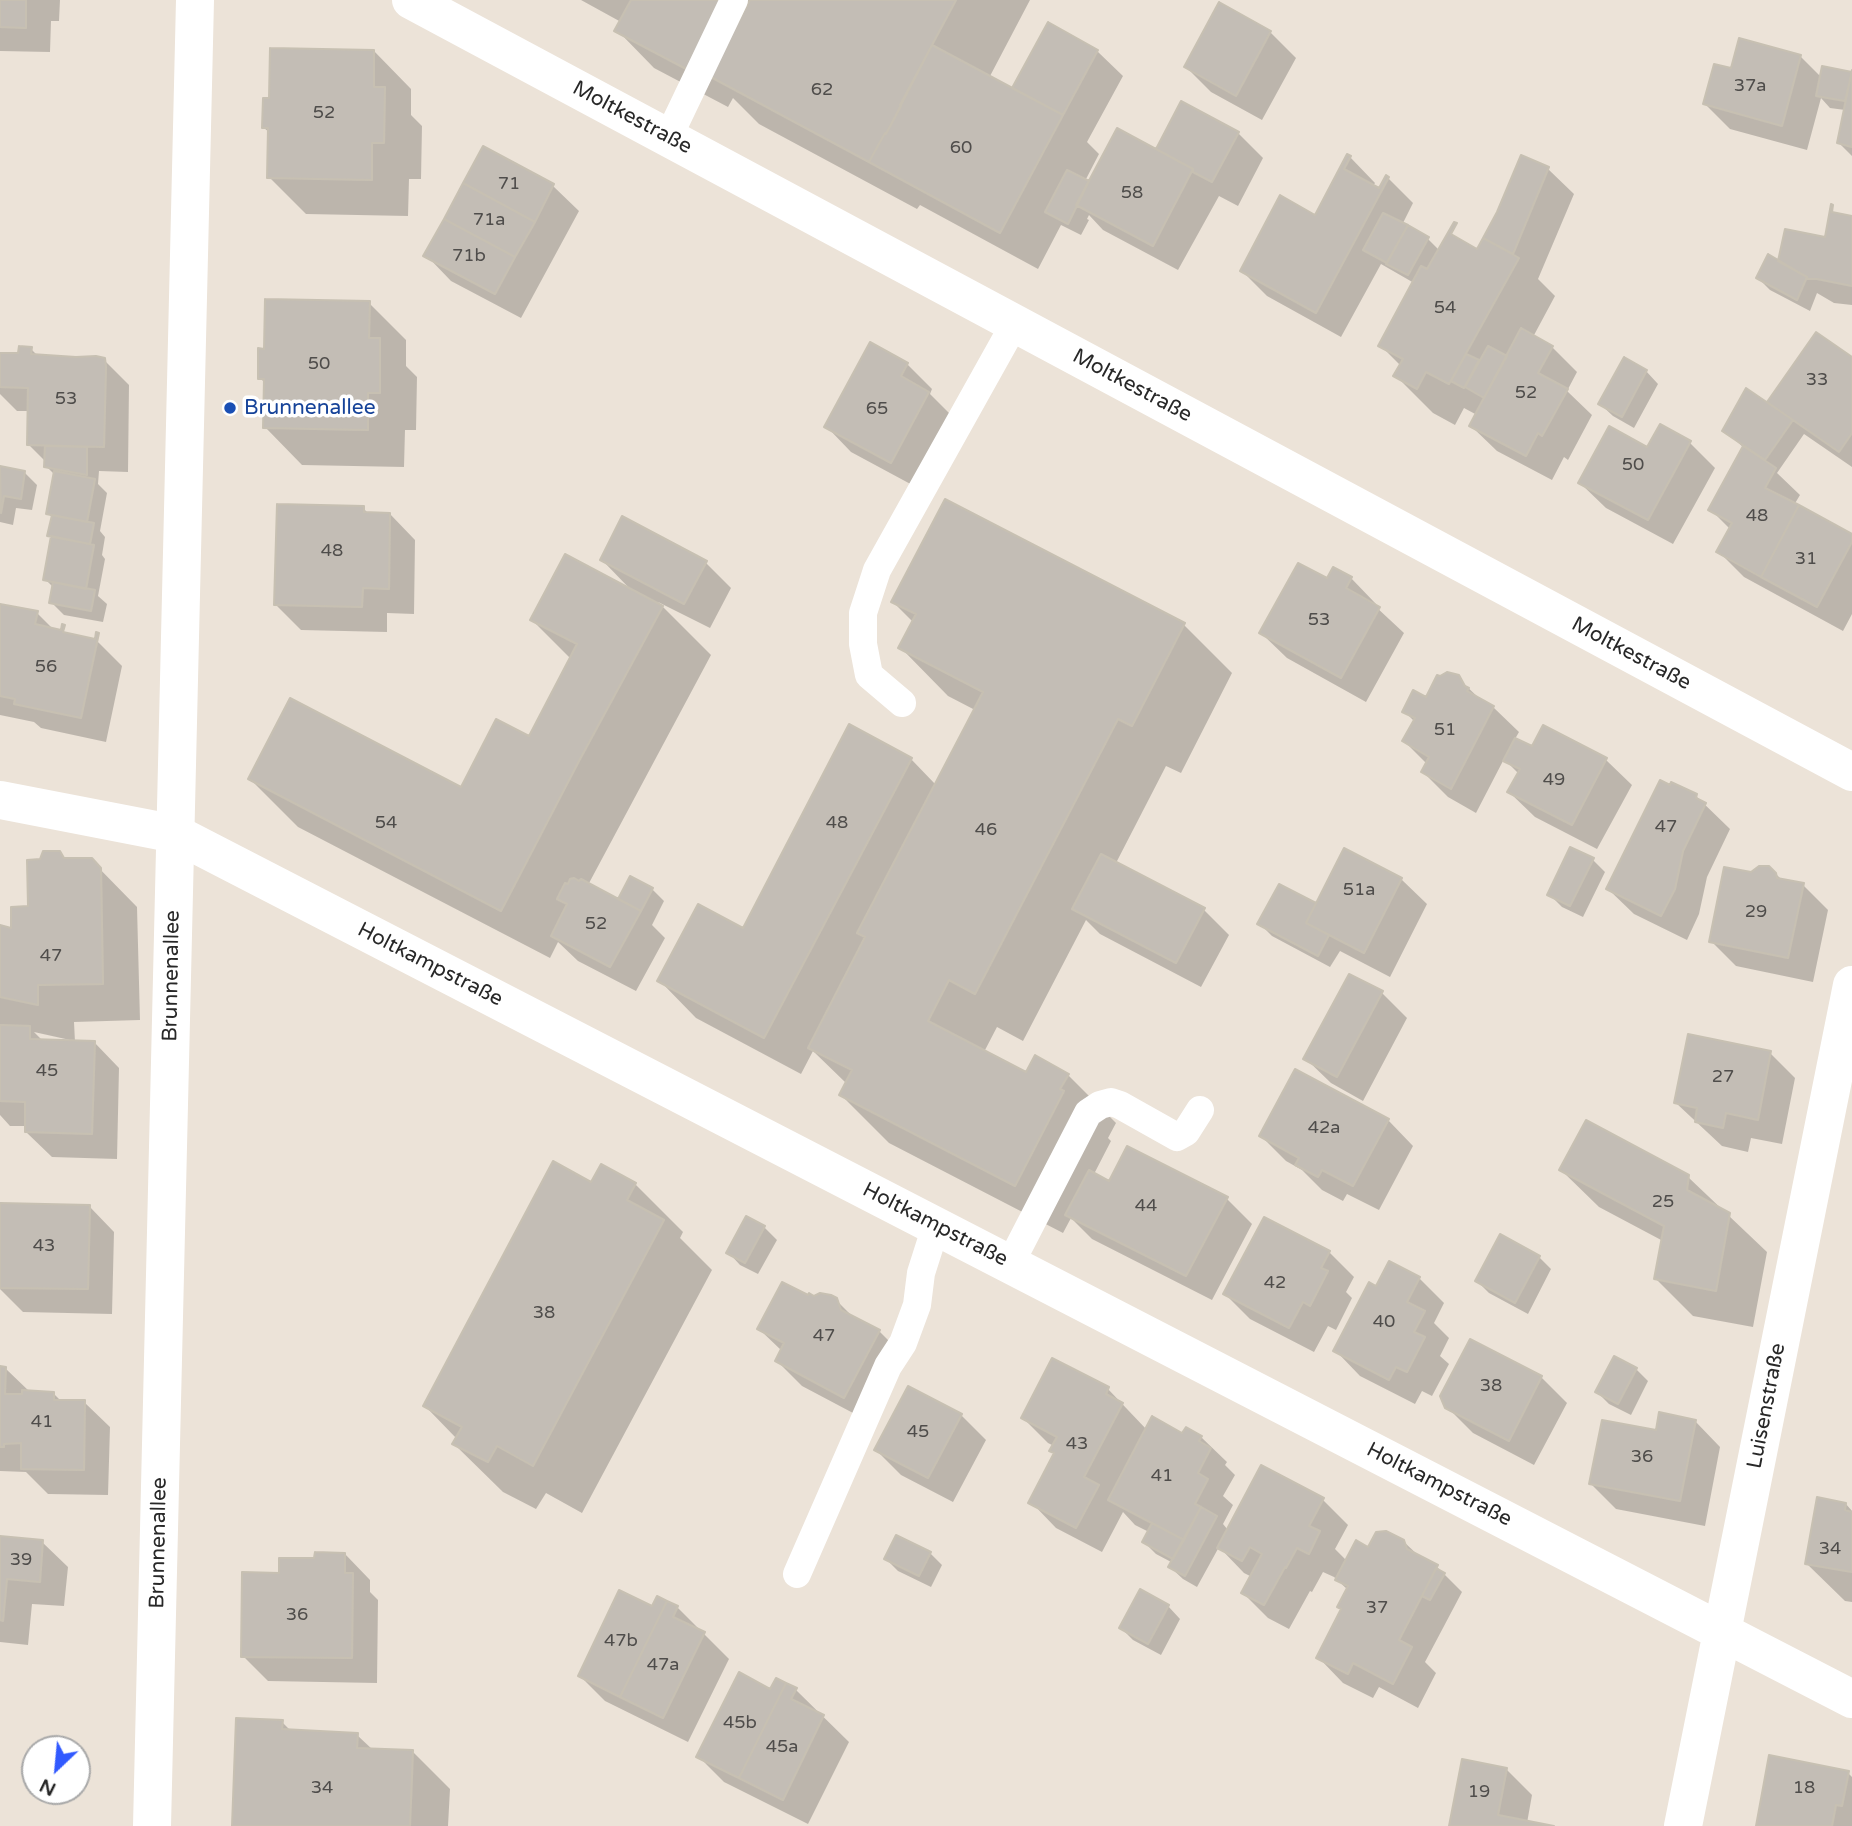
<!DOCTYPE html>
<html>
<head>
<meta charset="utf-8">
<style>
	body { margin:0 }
	#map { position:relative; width:1852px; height:1826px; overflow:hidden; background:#ece3d8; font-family:"Varela Round",sans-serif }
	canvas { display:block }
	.north { position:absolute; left:21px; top:1735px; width:70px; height:70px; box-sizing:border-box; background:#fff; border:2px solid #a9a9a9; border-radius:50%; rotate:206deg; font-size:19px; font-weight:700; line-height:28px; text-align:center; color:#282828 }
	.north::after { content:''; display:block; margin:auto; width:24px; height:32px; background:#325aff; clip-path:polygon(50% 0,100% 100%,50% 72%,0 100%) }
</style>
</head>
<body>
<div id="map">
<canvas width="1852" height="1826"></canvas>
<div class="north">N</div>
</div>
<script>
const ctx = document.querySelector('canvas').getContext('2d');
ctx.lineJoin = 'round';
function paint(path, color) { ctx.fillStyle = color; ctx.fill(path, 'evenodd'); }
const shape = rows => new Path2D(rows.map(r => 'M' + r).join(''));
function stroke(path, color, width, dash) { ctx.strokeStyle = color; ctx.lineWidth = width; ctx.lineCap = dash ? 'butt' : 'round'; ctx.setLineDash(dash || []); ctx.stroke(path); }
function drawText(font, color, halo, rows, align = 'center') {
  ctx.font = font + ' "Varela Round",sans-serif'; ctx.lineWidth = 7; ctx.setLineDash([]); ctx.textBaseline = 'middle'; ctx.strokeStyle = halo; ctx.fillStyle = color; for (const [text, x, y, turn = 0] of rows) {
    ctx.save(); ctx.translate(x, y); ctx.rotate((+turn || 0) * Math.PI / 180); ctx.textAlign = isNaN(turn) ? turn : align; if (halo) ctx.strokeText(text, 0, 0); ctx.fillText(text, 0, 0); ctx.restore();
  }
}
const shadow = shape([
	[0,0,60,0,59,21,51,21,50,52,0,51],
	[581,0,1030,0,989,78,1020,94,1048,25,1097,51,1123,76,1087,142,1099,154,1085,181,1089,183,1156,151,1182,103,1238,133,1263,158,1238,206,1219,196,1178,270,1103,230,1089,215,1087,219,1089,220,1081,235,1061,225,1038,269,920,205,917,209,759,124,733,98,728,107,654,68,617,30,621,22],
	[1220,4,1270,32,1296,58,1262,120,1211,92,1186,67],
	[374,51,411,89,411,115,422,126,421,179,409,179,408,216,306,214,269,177,270,133,264,128,270,99],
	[1800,56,1822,78,1852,75,1852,156,1839,143,1845,110,1830,108,1821,98,1807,150,1730,129,1705,104,1732,70],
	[483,148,553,186,579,211,521,318,451,281,426,255],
	[1350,157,1375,183,1373,186,1380,190,1388,178,1413,203,1402,225,1428,239,1440,251,1478,251,1491,242,1486,237,1498,213,1522,158,1548,169,1574,194,1538,279,1555,296,1533,337,1552,347,1577,372,1567,391,1592,415,1568,460,1564,457,1552,480,1497,451,1471,426,1477,415,1464,408,1455,425,1433,413,1396,376,1401,366,1380,345,1414,283,1381,264,1341,337,1267,296,1242,271,1316,217],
	[1852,218,1852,305,1834,303,1817,293,1810,311,1770,290,1758,278,1826,239],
	[369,303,406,340,406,366,417,377,416,430,405,430,404,467,302,465,265,427,265,383,260,378,266,351],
	[31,349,38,356,104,360,129,385,128,472,99,471,98,484,107,493,100,531,105,537,102,555,105,559,98,596,107,604,103,622,64,615,51,602,54,588,45,579,53,539,49,535,53,518,47,513,55,475,46,466,46,462,29,445,30,411,17,411,0,394,0,354,20,355],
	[1852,359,1852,467,1804,434,1777,473,1800,495,1794,505,1852,536,1852,614,1843,631,1744,577,1719,552,1731,530,1710,509,1744,448,1725,431,1776,409,1769,402],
	[907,364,932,389,930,394,954,418,916,487,851,452,826,426],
	[1646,371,1658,384,1634,428,1613,416,1600,404],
	[1690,443,1715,468,1673,544,1606,508,1580,483,1648,449],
	[0,468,25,473,37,485,32,510,16,508,13,525,0,522],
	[363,508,369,514,390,514,415,540,414,614,387,613,387,632,301,630,275,604],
	[602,560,706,563,731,588,710,628,658,602,711,655,588,885,619,901,652,889,664,901,652,925,665,938,636,991,578,961,558,942,550,958,298,827,250,779,462,789,530,739,571,659,532,620,631,590],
	[1351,578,1376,604,1375,606,1404,633,1366,702,1287,658,1261,633,1327,580],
	[893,602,1184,625,1232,673,1181,773,1166,766,1116,863,1204,910,1229,935,1201,987,1100,934,1086,920,1023,1041,997,1027,984,1052,1027,1074,1068,1075,1116,1123,1108,1138,1111,1141,1094,1174,1110,1183,1227,1199,1252,1224,1212,1300,1092,1239,1071,1218,1063,1233,889,1143,841,1095,847,1084,813,1051,801,1074,696,1018,659,980,744,930,911,759,936,785,975,710,948,696,900,647,913,622],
	[0,605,37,613,55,631,97,641,122,666,106,742,41,728,34,722,0,715],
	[1462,682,1481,700,1493,707,1519,732,1515,739,1532,749,1544,727,1606,760,1632,785,1597,849,1535,817,1509,792,1519,774,1504,759,1476,813,1448,797,1423,772,1427,764,1404,741,1415,722,1404,711],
	[1671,787,1696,796,1730,829,1707,877,1699,914,1687,940,1634,914,1608,889],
	[59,853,67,860,91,860,137,907,140,1020,74,1022,75,1042,94,1042,119,1068,117,1159,52,1157,26,1132,27,1126,10,1126,0,1115,0,927,13,930,30,908,41,861],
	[34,1032,70,1040,70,1042,43,1041],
	[1593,860,1605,872,1583,917,1562,907,1550,895],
	[1772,870,1783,881,1803,885,1828,910,1813,982,1736,966,1711,941,1752,874],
	[1401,879,1427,904,1390,977,1340,951,1330,967,1272,936,1260,924,1315,905,1316,906],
	[1382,993,1407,1018,1363,1101,1331,1083,1305,1058],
	[1770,1053,1795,1078,1782,1144,1751,1138,1748,1152,1722,1146,1676,1103],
	[1388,1120,1413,1146,1379,1210,1347,1194,1343,1201,1322,1190,1302,1170,1286,1161,1261,1136],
	[1561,1170,1688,1177,1767,1252,1753,1327,1693,1316,1656,1279,1663,1241,1599,1207],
	[592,1184,635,1184,683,1232,680,1238,712,1270,582,1513,546,1493,536,1509,503,1492,454,1444,457,1439,425,1406],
	[0,1205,89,1206,114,1232,112,1314,23,1312,0,1289],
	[746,1218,764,1227,777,1240,758,1274,740,1265,728,1252],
	[1329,1252,1354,1277,1346,1292,1352,1298,1336,1330,1328,1326,1314,1352,1250,1319,1225,1294],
	[1539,1257,1551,1269,1528,1314,1489,1293,1477,1281],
	[1419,1278,1444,1303,1434,1323,1449,1338,1440,1356,1449,1364,1432,1396,1422,1391,1415,1404,1360,1376,1335,1350,1377,1289],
	[808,1298,836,1300,855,1319,879,1331,904,1356,870,1422,802,1386,777,1361,782,1351,759,1329],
	[1470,1341,1541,1377,1567,1403,1534,1465,1473,1433,1447,1407],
	[1053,1360,1108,1389,1147,1430,1201,1437,1227,1462,1225,1465,1235,1475,1223,1496,1233,1505,1223,1524,1228,1530,1323,1500,1348,1525,1335,1549,1347,1561,1369,1550,1403,1541,1421,1558,1437,1567,1462,1592,1425,1662,1436,1673,1418,1708,1379,1687,1373,1698,1343,1683,1318,1657,1342,1610,1348,1590,1334,1577,1323,1572,1312,1592,1310,1591,1289,1629,1268,1618,1243,1593,1252,1577,1244,1573,1219,1547,1197,1587,1183,1579,1170,1567,1173,1563,1156,1554,1144,1542,1149,1532,1135,1525,1123,1512,1102,1552,1056,1528,1031,1502,1055,1455,1051,1451,1054,1446,1048,1443,1023,1418],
	[0,1368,5,1368,30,1392,54,1394,62,1402,84,1402,110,1427,108,1495,48,1494,26,1472,0,1471],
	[1636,1369,1648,1381,1631,1415,1609,1404,1597,1392],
	[961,1415,986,1440,953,1502,901,1475,876,1450],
	[1695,1421,1720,1447,1705,1526,1616,1509,1591,1484,1657,1432],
	[1846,1504,1852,1511,1852,1602,1845,1601,1807,1564],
	[0,1538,42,1542,68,1567,64,1606,32,1604,28,1645,0,1642],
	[930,1553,942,1565,931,1587,898,1571,886,1559],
	[345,1554,370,1580,370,1592,378,1600,377,1683,268,1681,243,1656,281,1575,316,1560],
	[1168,1606,1180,1619,1161,1655,1133,1640,1121,1628],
	[677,1607,729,1659,688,1742,605,1701,580,1676,653,1609],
	[796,1690,849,1742,808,1824,724,1782,698,1756,771,1691],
	[282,1722,292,1732,357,1735,373,1750,413,1752,450,1789,448,1826,233,1826],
	[1507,1770,1532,1795,1527,1823,1545,1826,1451,1826],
	[1848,1773,1852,1777,1852,1826,1757,1826]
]);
const building = shape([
	[0,0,26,0,26,28,0,27,0,0],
	[631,0,729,0,690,71,614,31,631,0],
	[750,0,956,0,900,105,901,106,886,134,885,133,869,162,709,76,750,0],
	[1219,2,1271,31,1236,96,1184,67,1219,2],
	[1048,22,1098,50,1063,115,1012,88,1048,22],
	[1739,38,1801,55,1782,126,1703,104,1714,64,1731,68,1739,38],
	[932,45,1063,115,1000,233,869,162,885,133,886,134,932,45],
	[270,48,374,50,374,87,385,87,384,143,372,143,372,180,267,178,268,128,262,128,263,98,269,98,270,48],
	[1822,66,1852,72,1845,101,1816,96,1822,66],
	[1852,70,1852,147,1837,143,1852,70],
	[1181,101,1239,132,1212,182,1193,172,1193,169,1156,149,1181,101],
	[1117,128,1193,169,1153,246,1076,205,1117,128],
	[483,146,554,184,535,222,463,183,483,146],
	[1347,154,1351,156,1344,169,1379,188,1386,175,1389,177,1316,313,1240,271,1280,195,1315,215,1347,154],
	[1521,155,1549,167,1513,254,1483,238,1497,212,1521,155],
	[1067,170,1089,181,1068,224,1045,212,1067,170],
	[463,183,535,222,515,257,444,219,463,183],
	[1831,204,1833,205,1832,212,1852,216,1852,286,1817,279,1806,279,1807,277,1778,261,1785,229,1825,237,1831,204],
	[1383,213,1408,225,1387,263,1363,250,1383,213],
	[444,219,515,257,495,294,423,256,444,219],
	[1454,222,1457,223,1451,234,1477,249,1483,238,1519,258,1449,384,1426,372,1417,389,1393,376,1403,359,1378,346,1421,266,1427,269,1454,222],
	[1408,225,1429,237,1408,275,1386,264,1408,225],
	[1768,254,1807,277,1797,300,1756,278,1768,254],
	[265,299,370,301,369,338,380,338,380,393,368,393,368,430,263,428,264,379,258,379,258,348,264,349,265,299],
	[1521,328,1553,346,1538,373,1568,389,1542,436,1538,433,1526,456,1469,426,1521,328],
	[1816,332,1852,357,1852,433,1839,452,1767,402,1816,332],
	[870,342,908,363,901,376,929,392,891,463,824,427,870,342],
	[19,346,32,347,31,354,76,357,96,356,105,358,106,367,104,447,27,445,28,388,0,387,0,353,18,353,19,346],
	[1488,346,1507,356,1484,398,1465,387,1488,346],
	[1466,354,1479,360,1464,388,1451,381,1466,354],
	[1624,357,1647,370,1622,417,1598,404,1624,357],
	[1746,388,1793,420,1765,460,1722,431,1746,388],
	[1660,424,1691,441,1648,520,1578,483,1609,426,1647,447,1660,424],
	[45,446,87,447,87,475,44,467,45,446],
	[1743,446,1776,468,1765,488,1799,505,1761,577,1716,552,1732,523,1708,510,1743,446],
	[0,466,25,471,21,499,4,496,1,513,0,466],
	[54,471,95,479,87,522,46,514,54,471],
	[945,499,1185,623,1132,726,1118,719,975,994,949,980,928,1021,1026,1072,1035,1055,1069,1074,1060,1089,1064,1091,1015,1186,839,1095,852,1070,808,1048,865,937,857,933,983,692,898,648,916,614,891,602,945,499],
	[277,504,364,506,364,512,390,513,389,589,363,588,362,607,274,605,277,504],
	[1799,505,1852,534,1852,542,1817,607,1761,577,1799,505],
	[52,515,94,523,90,544,47,536,52,515],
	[622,516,707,561,684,604,600,560,622,516],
	[51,536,94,545,86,589,43,580,51,536],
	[565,554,663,606,579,761,501,911,248,779,290,698,461,787,496,719,529,736,577,644,530,620,565,554],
	[1298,563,1327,578,1333,567,1352,577,1346,588,1380,607,1341,678,1259,633,1298,563],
	[53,582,95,590,91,611,49,603,53,582],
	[0,604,38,611,35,624,61,630,62,624,65,625,63,632,95,639,96,632,99,633,81,718,14,704,15,699,0,696,0,604],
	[1447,672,1459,675,1465,686,1469,688,1467,691,1494,706,1451,789,1421,772,1429,757,1402,741,1415,718,1402,712,1413,690,1426,697,1437,675,1440,676,1447,672],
	[849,724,912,758,764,1038,657,981,698,904,743,928,849,724],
	[1543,725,1607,758,1572,825,1507,792,1520,769,1503,761,1515,738,1532,746,1543,725],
	[1660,780,1670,785,1671,782,1697,794,1696,798,1706,803,1683,851,1675,889,1661,916,1606,889,1660,780],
	[1570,847,1594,858,1570,906,1547,895,1570,847],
	[1344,848,1402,878,1364,953,1306,923,1344,848],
	[43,851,60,851,64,858,92,858,101,868,103,984,38,985,38,1005,0,997,0,925,11,928,11,907,28,906,27,860,40,859,43,851],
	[1101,854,1205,908,1176,963,1072,909,1101,854],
	[1759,866,1769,866,1776,873,1777,878,1804,883,1788,958,1709,942,1724,867,1751,872,1759,866],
	[630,876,653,888,641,911,618,899,630,876],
	[574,878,579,881,581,879,641,911,610,967,551,936,567,904,557,899,565,883,568,884,570,879,574,878],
	[1279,884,1316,903,1306,923,1329,935,1318,956,1257,924,1279,884],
	[1349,974,1383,991,1337,1077,1303,1059,1349,974],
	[0,1025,30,1026,30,1039,95,1041,92,1134,25,1132,25,1102,0,1101,0,1025],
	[1688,1034,1771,1051,1758,1120,1726,1113,1723,1128,1695,1122,1697,1108,1674,1103,1688,1034],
	[1295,1069,1389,1119,1353,1186,1322,1170,1318,1177,1295,1165,1299,1158,1259,1136,1295,1069],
	[1586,1120,1689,1175,1687,1190,1730,1213,1716,1291,1654,1279,1664,1226,1559,1170,1586,1120],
	[1127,1146,1228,1197,1186,1276,1065,1215,1089,1170,1109,1181,1127,1146],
	[553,1161,591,1182,601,1164,636,1183,627,1200,664,1220,533,1466,497,1446,488,1462,452,1444,462,1427,423,1406,553,1161],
	[0,1203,90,1205,88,1289,0,1288,0,1203],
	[746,1216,765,1226,745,1263,726,1253,746,1216],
	[1264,1217,1330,1251,1321,1268,1328,1271,1310,1306,1303,1302,1289,1328,1223,1294,1264,1217],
	[1500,1234,1540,1256,1515,1303,1475,1281,1500,1234],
	[1389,1261,1420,1277,1407,1302,1425,1311,1414,1332,1425,1337,1407,1372,1396,1367,1389,1380,1333,1351,1369,1282,1376,1286,1389,1261],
	[782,1282,808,1295,809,1293,814,1296,820,1293,831,1295,837,1298,841,1310,880,1330,844,1398,775,1361,784,1343,757,1329,782,1282],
	[1470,1339,1542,1376,1509,1441,1445,1408,1440,1396,1470,1339],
	[1614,1356,1637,1368,1618,1404,1595,1392,1614,1356],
	[1052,1358,1109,1387,1106,1394,1123,1403,1084,1477,1099,1485,1076,1528,1028,1503,1054,1453,1049,1451,1057,1437,1021,1418,1052,1358],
	[0,1366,6,1367,5,1394,22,1394,22,1390,54,1392,54,1400,85,1400,84,1470,21,1469,21,1443,4,1444,4,1447,0,1447,0,1366],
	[908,1386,962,1414,928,1478,874,1450,908,1386],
	[1659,1412,1696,1420,1680,1501,1589,1484,1602,1420,1656,1430,1659,1412],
	[1152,1416,1182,1433,1186,1427,1202,1436,1199,1441,1211,1448,1198,1473,1208,1479,1195,1504,1201,1507,1184,1540,1108,1500,1152,1416],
	[1261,1465,1324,1498,1309,1526,1320,1531,1309,1554,1297,1548,1286,1568,1285,1567,1264,1605,1241,1593,1262,1554,1250,1547,1242,1561,1217,1548,1261,1465],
	[1817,1497,1846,1503,1845,1510,1852,1512,1852,1572,1805,1564,1817,1497],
	[1201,1507,1217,1516,1185,1576,1168,1567,1201,1507],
	[1152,1523,1184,1540,1173,1559,1142,1542,1152,1523],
	[1386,1531,1404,1540,1407,1549,1438,1565,1399,1640,1412,1647,1393,1684,1353,1663,1348,1674,1316,1658,1341,1609,1337,1607,1348,1586,1335,1580,1356,1540,1368,1547,1376,1532,1386,1531],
	[896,1535,931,1552,919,1576,884,1559,896,1535],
	[0,1536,43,1540,40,1582,7,1579,3,1621,0,1620,0,1536],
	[315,1552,345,1553,345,1573,353,1573,352,1658,241,1657,242,1572,279,1573,279,1558,314,1558,315,1552],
	[1436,1568,1445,1573,1430,1600,1422,1596,1436,1568],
	[1140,1589,1169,1605,1148,1644,1119,1628,1140,1589],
	[619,1590,652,1606,657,1596,667,1601,620,1697,578,1676,619,1590],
	[667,1601,678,1606,673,1617,705,1632,663,1718,620,1697,667,1601],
	[739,1672,770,1689,776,1678,786,1683,739,1778,696,1757,739,1672],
	[786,1683,797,1688,791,1699,824,1715,783,1800,739,1778,786,1683],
	[236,1718,283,1720,282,1729,358,1733,357,1748,413,1750,410,1826,232,1826,236,1718],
	[1769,1755,1849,1771,1842,1806,1836,1805,1832,1826,1756,1826,1769,1755],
	[1462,1759,1507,1768,1498,1815,1554,1826,1449,1826,1462,1759]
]);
const service = shape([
	[668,138,734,0],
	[902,703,869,675,863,644,863,613,877,570,1015,323],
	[1010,1264,1088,1113,1100,1105,1111,1102,1120,1105,1177,1137,1186,1132,1200,1110],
	[797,1574,888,1366,903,1343,917,1305,921,1273,936,1226]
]);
const minor = shape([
	[411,0,1852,772],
	[0,800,176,834,1852,1699],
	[1683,1826,1852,985]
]);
const tertiary = shape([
	[152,1826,195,0]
]);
const markers = [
	[230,408,7,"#1a4fb4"]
];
const numberNames = [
	["37a",1750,86],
	["62",822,90],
	["52",324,113],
	["60",961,148],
	["71",509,184],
	["58",1132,193],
	["71a",489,220],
	["71b",469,256],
	["54",1445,308],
	["50",319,364],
	["33",1817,380],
	["52",1526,393],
	["53",66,399],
	["65",877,409],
	["50",1633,465],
	["48",1757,516],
	["48",332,551],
	["31",1806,559],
	["53",1319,620],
	["56",46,667],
	["51",1445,730],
	["49",1554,780],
	["54",386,823],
	["48",837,823],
	["47",1666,827],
	["46",986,830],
	["51a",1359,890],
	["29",1756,912],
	["52",596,924],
	["47",51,956],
	["45",47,1071],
	["27",1723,1077],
	["42a",1324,1128],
	["25",1663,1202],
	["44",1146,1206],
	["43",44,1246],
	["42",1275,1283],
	["38",544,1313],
	["40",1384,1322],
	["47",824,1336],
	["38",1491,1386],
	["41",42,1422],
	["45",918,1432],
	["43",1077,1444],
	["36",1642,1457],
	["41",1162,1476],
	["34",1830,1549],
	["39",21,1560],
	["37",1377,1608],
	["36",297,1615],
	["47b",621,1641],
	["47a",663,1665],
	["45b",740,1723],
	["45a",782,1747],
	["34",322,1788],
	["18",1804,1788],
	["19",1479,1792]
];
const streetNames = [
	["Moltkestraße",632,118,28],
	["Moltkestraße",1132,386,28],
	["Moltkestraße",1631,654,28],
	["Holtkampstraße",430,965,27],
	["Brunnenallee",172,976,-89],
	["Holtkampstraße",935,1225,27],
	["Luisenstraße",1767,1406,-79],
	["Holtkampstraße",1439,1485,27],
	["Brunnenallee",159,1543,-89]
];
const transitNames = [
	["Brunnenallee",244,408]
];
paint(shadow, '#0003');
paint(building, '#c3bdb5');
stroke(building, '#c7c0b2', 2);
stroke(service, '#fff', 28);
stroke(minor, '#fff', 38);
stroke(tertiary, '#fff', 38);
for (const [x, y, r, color] of markers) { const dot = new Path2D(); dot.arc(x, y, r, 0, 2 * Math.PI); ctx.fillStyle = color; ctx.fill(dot); stroke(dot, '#fff', 2.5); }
drawText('18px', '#4f4d4b', null, numberNames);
drawText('21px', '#282828', '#fff', streetNames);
drawText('21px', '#164399', '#fff', transitNames, 'left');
</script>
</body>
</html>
